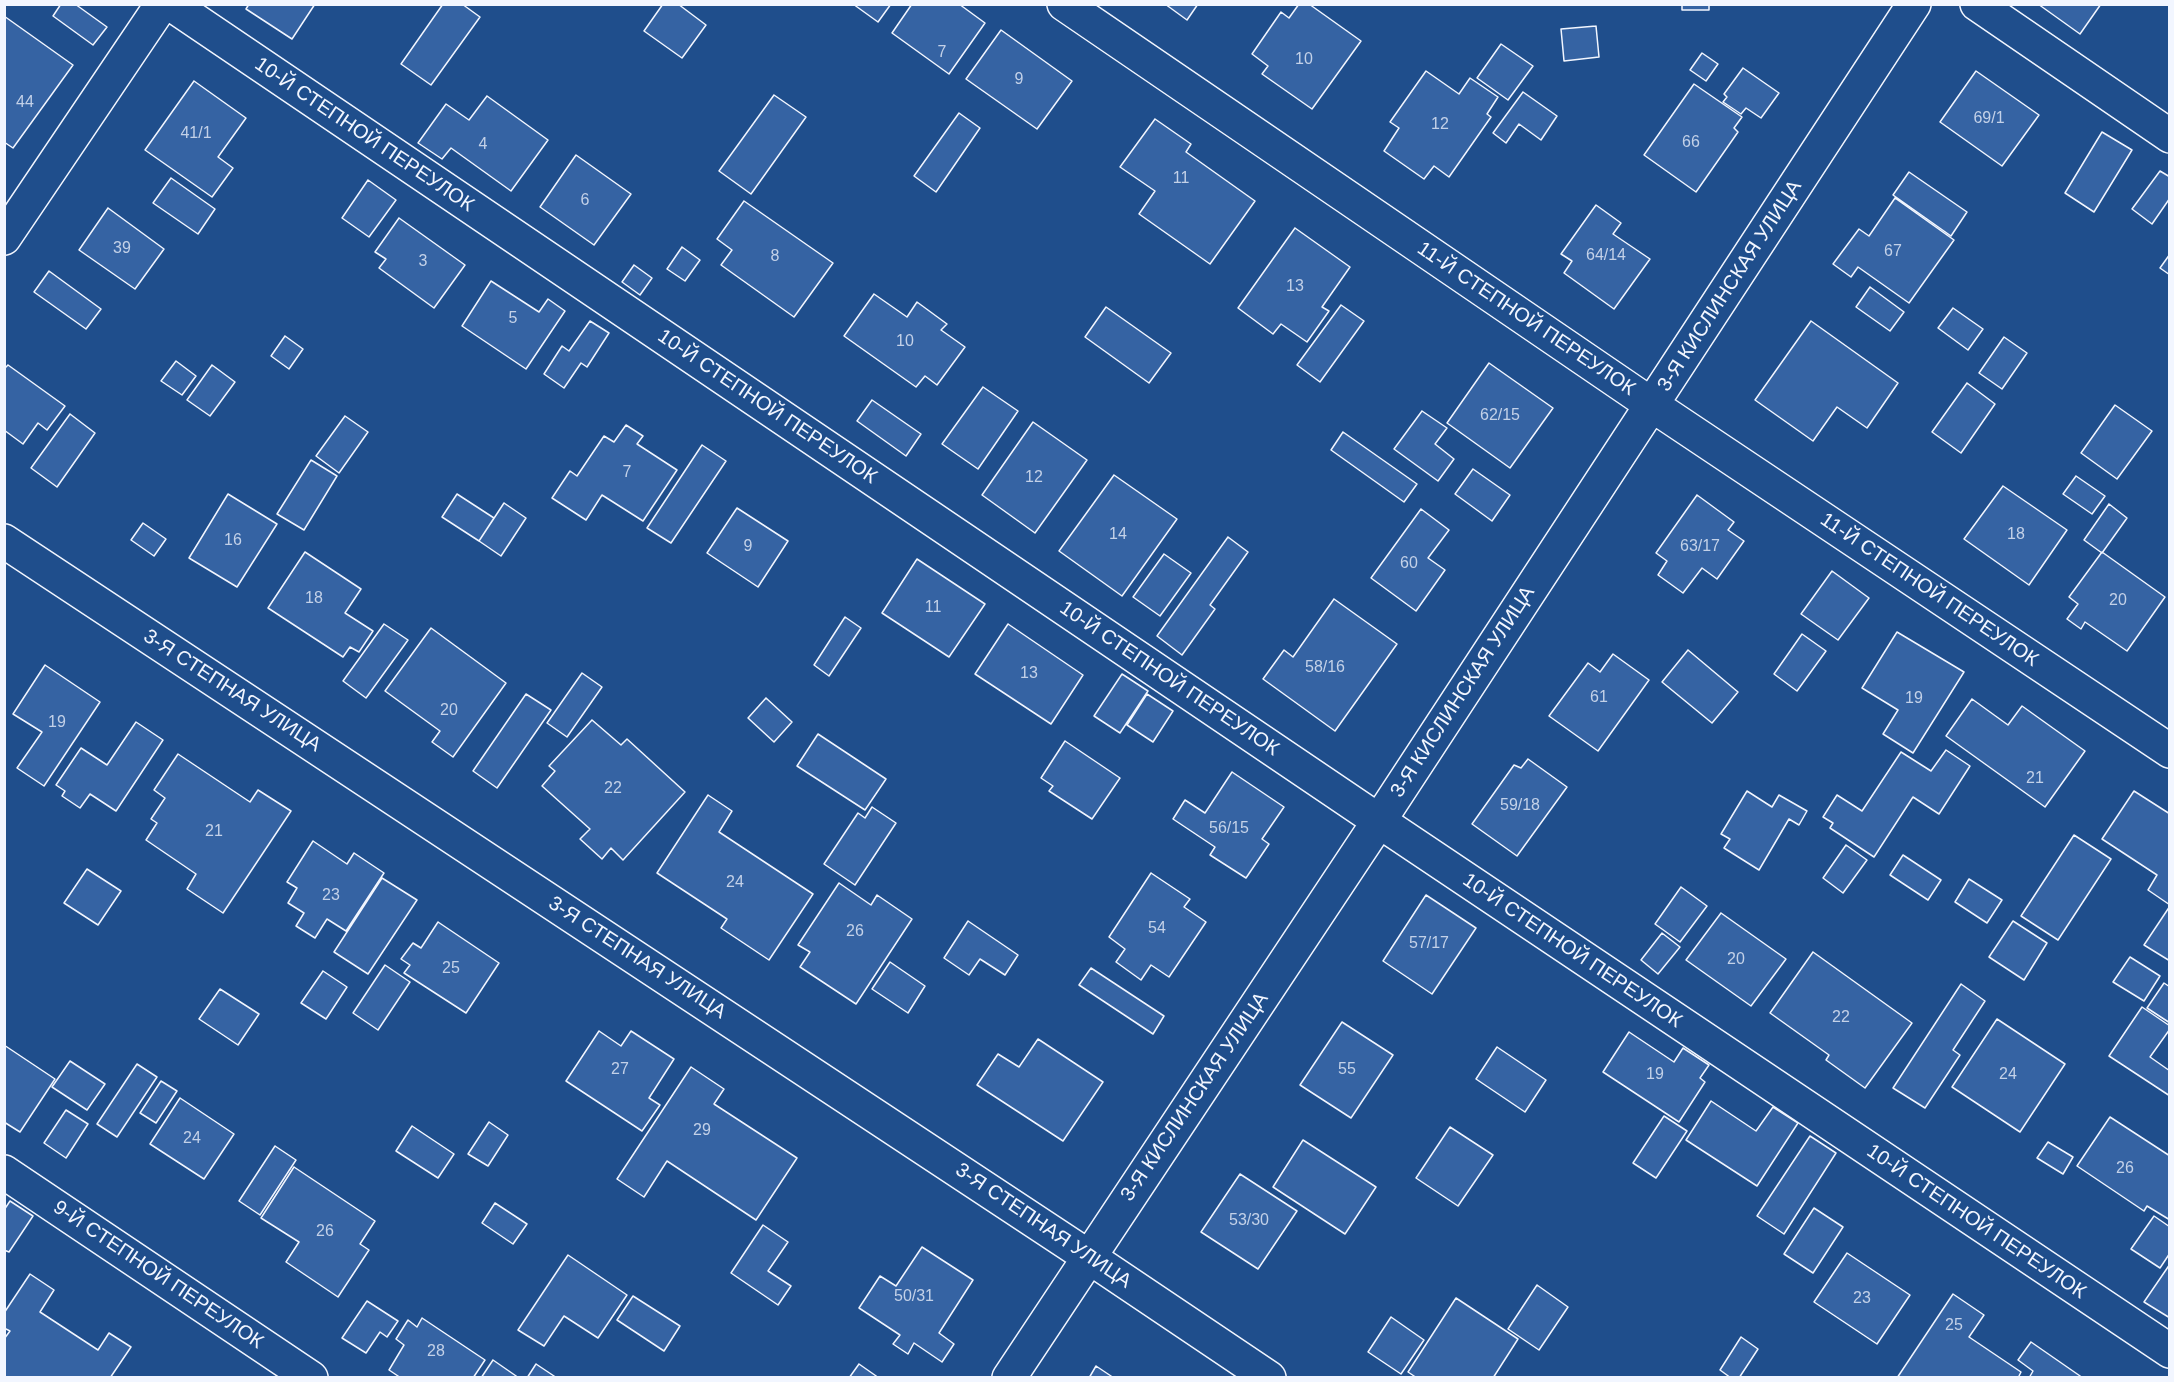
<!DOCTYPE html>
<html>
<head>
<meta charset="utf-8">
<style>
	body { margin:0 }
	#map { position:relative; width:2174px; height:1382px; overflow:hidden; background:#1f4e8c; font-family:Helvetica,sans-serif }
	canvas { display:block }
	.frame { position:absolute; inset:0; border:6px solid #f2f6ff; pointer-events:none }
</style>
</head>
<body>
<div id="map">
<canvas width="2174" height="1382"></canvas>
<div class="frame"></div>
</div>
<script>
const ctx = document.querySelector('canvas').getContext('2d');
ctx.lineJoin = 'round';
function paint(path, color) { ctx.fillStyle = color; ctx.fill(path, 'evenodd'); }
const shape = rows => new Path2D(rows.map(r => 'M' + r).join(''));
function stroke(path, color, width, dash) { ctx.strokeStyle = color; ctx.lineWidth = width; ctx.lineCap = dash ? 'butt' : 'round'; ctx.setLineDash(dash || []); ctx.stroke(path); }
function drawText(font, color, halo, rows, align = 'center') {
  ctx.font = font + ' Helvetica,sans-serif'; ctx.lineWidth = 4.5; ctx.setLineDash([]); ctx.textBaseline = 'middle'; ctx.strokeStyle = halo; ctx.fillStyle = color; for (const [text, x, y, turn = 0] of rows) {
    ctx.save(); ctx.translate(x, y); ctx.rotate((+turn || 0) * Math.PI / 180); ctx.textAlign = isNaN(turn) ? turn : align; if (halo) ctx.strokeText(text, 0, 0); ctx.fillText(text, 0, 0); ctx.restore();
  }
}
const building = shape([
	[61,4,75,4,107,27,93,45,53,16,61,4],
	[249,4,315,4,292,39,246,9,249,4],
	[443,4,462,4,480,17,431,85,401,64,443,4],
	[663,4,678,4,706,25,682,58,644,31,663,4],
	[853,4,891,4,878,22,853,4],
	[912,4,959,4,985,23,949,74,892,33,912,4],
	[1165,4,1198,4,1187,20,1165,4],
	[1299,4,1309,4,1361,41,1312,109,1262,74,1268,66,1252,54,1281,12,1289,18,1299,4],
	[1682,4,1709,4,1709,10,1682,10,1682,4],
	[2038,4,2101,4,2080,34,2038,4],
	[4,16,73,65,13,148,4,142,4,16],
	[1596,26,1599,57,1564,61,1561,29,1596,26],
	[1001,30,1072,81,1037,129,966,79,1001,30],
	[1501,44,1533,66,1508,100,1477,78,1501,44],
	[1702,53,1718,64,1706,81,1690,70,1702,53],
	[1743,68,1779,93,1761,118,1746,108,1741,114,1723,102,1727,97,1724,94,1743,68],
	[1426,71,1459,94,1470,78,1498,97,1487,114,1491,117,1449,177,1434,166,1424,179,1384,151,1399,128,1390,122,1426,71],
	[1976,71,2039,115,2002,166,1940,122,1976,71],
	[194,81,246,118,218,157,233,168,212,197,145,150,194,81],
	[1694,84,1742,117,1734,128,1738,132,1696,192,1644,155,1694,84],
	[1523,92,1557,116,1541,140,1519,124,1506,143,1493,133,1523,92],
	[774,95,806,117,751,194,719,171,774,95],
	[487,96,548,140,511,191,451,148,442,159,418,143,446,104,469,120,487,96],
	[959,113,980,128,936,192,914,176,959,113],
	[1155,119,1191,144,1186,152,1255,201,1210,264,1139,214,1155,191,1120,167,1155,119],
	[2102,132,2132,150,2094,212,2065,193,2102,132],
	[576,155,631,194,594,245,540,207,576,155],
	[2160,171,2170,177,2170,198,2152,224,2132,209,2160,171],
	[1909,172,1967,212,1951,236,1893,195,1909,172],
	[171,178,215,209,198,234,153,203,171,178],
	[368,180,396,200,369,237,342,218,368,180],
	[1895,198,1954,240,1909,303,1858,267,1851,277,1833,264,1859,229,1869,236,1895,198],
	[744,201,833,263,794,317,721,265,732,250,717,239,744,201],
	[1596,205,1621,223,1613,234,1650,259,1614,309,1564,273,1572,261,1561,254,1596,205],
	[108,208,164,249,135,289,79,250,108,208],
	[399,218,465,265,434,308,379,268,386,259,375,252,399,218],
	[1295,228,1350,267,1322,307,1329,311,1307,342,1281,324,1273,334,1238,308,1295,228],
	[682,247,700,260,685,281,667,269,682,247],
	[2170,254,2170,275,2160,268,2170,254],
	[634,265,652,278,640,295,622,282,634,265],
	[49,271,101,309,86,329,34,292,49,271],
	[491,281,539,312,548,299,565,311,526,369,462,326,491,281],
	[1870,287,1904,312,1890,331,1856,307,1870,287],
	[874,294,907,317,917,302,947,324,941,330,965,347,937,385,925,376,916,387,844,336,874,294],
	[1341,305,1364,321,1320,382,1297,365,1341,305],
	[1106,307,1171,353,1149,383,1085,337,1106,307],
	[1953,308,1983,329,1968,350,1938,328,1953,308],
	[590,321,609,333,587,367,581,363,564,388,544,374,562,346,569,351,590,321],
	[1811,321,1898,383,1867,428,1837,407,1813,441,1755,400,1811,321],
	[285,336,303,349,289,369,271,356,285,336],
	[2004,337,2027,353,2002,389,1979,373,2004,337],
	[176,361,196,376,182,395,161,381,176,361],
	[1489,363,1553,408,1510,468,1447,423,1489,363],
	[8,365,65,406,47,430,38,423,23,444,4,430,4,369,8,365],
	[212,365,235,382,210,416,187,400,212,365],
	[1967,383,1995,404,1961,453,1932,432,1967,383],
	[983,387,1018,411,978,469,942,444,983,387],
	[872,400,921,434,906,456,857,421,872,400],
	[2115,405,2152,431,2117,479,2081,453,2115,405],
	[1422,411,1447,428,1435,444,1454,459,1438,481,1394,449,1422,411],
	[70,414,95,433,57,487,31,468,70,414],
	[345,416,368,432,339,473,316,456,345,416],
	[1033,422,1087,460,1035,533,982,495,1033,422],
	[626,425,643,436,637,444,677,470,643,521,602,495,586,520,552,498,570,471,577,476,604,436,614,442,626,425],
	[1343,432,1417,484,1404,502,1331,450,1343,432],
	[702,445,726,461,671,543,647,528,702,445],
	[311,460,337,476,304,530,277,514,311,460],
	[1473,469,1510,495,1492,521,1455,494,1473,469],
	[1114,475,1177,519,1122,596,1059,551,1114,475],
	[2076,476,2105,496,2092,514,2063,494,2076,476],
	[2003,486,2067,530,2029,585,1964,539,2003,486],
	[228,494,277,524,237,587,189,558,228,494],
	[457,494,494,518,479,541,442,517,457,494],
	[1697,495,1734,522,1728,530,1744,541,1717,579,1702,568,1683,593,1658,575,1667,561,1656,553,1697,495],
	[504,503,526,518,501,556,479,541,504,503],
	[2109,504,2127,518,2102,553,2084,540,2109,504],
	[737,508,788,541,758,587,707,553,737,508],
	[1421,509,1449,530,1428,558,1445,570,1416,611,1371,578,1421,509],
	[143,523,166,539,154,556,131,540,143,523],
	[1228,537,1248,552,1210,605,1215,609,1182,655,1157,636,1228,537],
	[305,552,361,589,345,613,373,631,359,652,350,647,343,657,268,608,305,552],
	[2102,552,2165,597,2127,651,2085,622,2081,629,2067,619,2078,604,2069,597,2102,552],
	[1164,554,1191,573,1160,616,1133,597,1164,554],
	[917,559,985,604,949,657,882,613,917,559],
	[1832,571,1869,598,1838,640,1801,614,1832,571],
	[1334,599,1397,644,1335,731,1263,679,1284,650,1293,657,1334,599],
	[845,617,861,628,829,676,814,665,845,617],
	[384,624,408,640,366,698,343,681,384,624],
	[1008,624,1083,675,1051,724,975,674,1008,624],
	[431,628,506,683,453,757,432,742,440,731,385,691,431,628],
	[1897,632,1964,672,1913,753,1883,734,1898,710,1862,688,1897,632],
	[1802,634,1826,651,1797,691,1774,674,1802,634],
	[1688,650,1738,692,1712,723,1662,682,1688,650],
	[1613,654,1649,680,1598,751,1549,716,1588,663,1600,672,1613,654],
	[45,665,100,702,44,786,17,768,42,732,13,714,45,665],
	[582,673,602,687,567,737,547,723,582,673],
	[1122,674,1148,691,1120,733,1094,716,1122,674],
	[526,694,551,710,497,788,473,771,526,694],
	[1147,694,1173,711,1153,742,1127,725,1147,694],
	[766,698,792,722,774,742,748,718,766,698],
	[1972,699,2008,725,2022,706,2085,751,2045,807,1946,736,1972,699],
	[592,720,621,745,627,739,685,792,623,860,611,848,602,859,580,839,590,829,542,786,555,771,549,766,592,720],
	[136,722,163,740,116,811,90,794,80,808,62,796,65,791,56,785,81,748,107,765,136,722],
	[818,734,886,779,865,810,797,766,818,734],
	[1065,741,1120,778,1092,819,1049,791,1053,786,1041,778,1065,741],
	[1946,750,1970,766,1939,814,1913,797,1874,857,1830,828,1833,823,1823,817,1837,795,1862,811,1901,752,1931,771,1946,750],
	[178,754,250,802,258,790,291,811,223,913,187,889,196,874,146,840,157,823,151,819,165,798,154,790,178,754],
	[1528,759,1567,787,1517,856,1472,824,1514,765,1521,768,1528,759],
	[1232,772,1284,807,1262,839,1269,844,1246,878,1210,855,1215,847,1173,819,1185,800,1205,813,1232,772],
	[1747,791,1772,807,1779,795,1807,811,1799,825,1789,819,1759,870,1724,848,1730,839,1721,834,1747,791],
	[2134,791,2170,814,2170,905,2148,890,2157,875,2102,839,2134,791],
	[708,795,732,811,719,832,813,894,769,960,721,928,727,919,657,873,708,795],
	[872,807,896,823,855,885,824,864,858,813,865,818,872,807],
	[2074,835,2111,859,2058,940,2021,916,2074,835],
	[313,841,347,864,354,853,384,873,346,931,327,919,315,938,296,926,304,913,288,903,297,888,287,882,313,841],
	[1846,845,1867,860,1843,893,1823,878,1846,845],
	[1903,855,1941,880,1928,900,1890,875,1903,855],
	[87,869,121,891,98,925,64,903,87,869],
	[1151,873,1190,899,1184,907,1206,922,1169,977,1151,965,1141,980,1116,962,1125,949,1109,937,1151,873],
	[382,878,417,900,368,974,334,952,382,878],
	[1969,879,2002,900,1987,923,1955,902,1969,879],
	[839,883,871,905,877,895,912,919,856,1004,800,967,810,952,798,945,839,883],
	[1681,887,1707,906,1680,942,1655,924,1681,887],
	[1426,895,1476,928,1432,994,1383,961,1426,895],
	[2170,906,2170,961,2144,945,2170,906],
	[1721,913,1786,959,1751,1006,1686,960,1721,913],
	[968,921,1018,955,1005,975,980,959,969,975,944,958,968,921],
	[2013,921,2047,943,2024,980,1989,957,2013,921],
	[438,922,499,963,466,1013,404,973,410,965,401,959,413,943,421,948,438,922],
	[1662,933,1680,947,1658,974,1641,960,1662,933],
	[1813,952,1912,1023,1865,1088,1826,1060,1829,1055,1770,1013,1813,952],
	[2130,957,2160,976,2144,1001,2113,982,2130,957],
	[890,962,925,986,908,1013,872,989,890,962],
	[385,965,410,982,378,1030,353,1013,385,965],
	[1091,968,1164,1016,1153,1034,1079,985,1091,968],
	[323,971,347,987,326,1019,301,1003,323,971],
	[2164,983,2170,987,2170,1023,2147,1008,2164,983],
	[1961,984,1985,1001,1953,1050,1960,1055,1925,1108,1893,1088,1961,984],
	[220,989,259,1014,238,1045,199,1019,220,989],
	[2142,1007,2170,1026,2170,1029,2150,1057,2170,1071,2170,1096,2109,1056,2142,1007],
	[1997,1019,2065,1064,2020,1132,1952,1087,1997,1019],
	[1342,1022,1393,1055,1351,1118,1300,1085,1342,1022],
	[599,1031,621,1046,631,1031,674,1059,649,1098,660,1105,642,1131,566,1081,599,1031],
	[1629,1032,1674,1062,1683,1048,1709,1065,1700,1078,1705,1082,1679,1122,1603,1072,1629,1032],
	[1038,1039,1103,1082,1063,1141,977,1085,998,1054,1019,1067,1038,1039],
	[4,1045,55,1079,20,1132,4,1122,4,1045],
	[1497,1047,1546,1080,1525,1112,1476,1079,1497,1047],
	[70,1061,105,1084,87,1110,52,1087,70,1061],
	[137,1064,157,1077,117,1137,97,1124,137,1064],
	[691,1067,724,1089,714,1104,797,1158,756,1220,667,1161,644,1197,617,1179,691,1067],
	[161,1081,177,1091,156,1123,140,1113,161,1081],
	[180,1098,234,1134,204,1179,150,1144,180,1098],
	[1711,1101,1756,1131,1773,1107,1798,1123,1757,1186,1686,1140,1711,1101],
	[66,1110,88,1124,66,1158,44,1143,66,1110],
	[1664,1116,1687,1131,1656,1178,1633,1163,1664,1116],
	[2110,1117,2170,1156,2170,1220,2147,1206,2144,1211,2077,1166,2110,1117],
	[489,1122,508,1135,488,1166,468,1154,489,1122],
	[412,1126,454,1154,438,1178,396,1151,412,1126],
	[1450,1127,1493,1155,1458,1206,1416,1178,1450,1127],
	[1810,1136,1836,1153,1784,1234,1757,1216,1810,1136],
	[1303,1140,1376,1187,1345,1234,1273,1187,1303,1140],
	[2048,1142,2073,1157,2063,1174,2037,1158,2048,1142],
	[275,1146,296,1160,260,1215,239,1201,275,1146],
	[294,1167,375,1221,360,1244,369,1250,338,1297,286,1262,299,1242,261,1218,294,1167],
	[1240,1174,1297,1211,1258,1269,1201,1232,1240,1174],
	[10,1201,33,1216,9,1252,4,1250,4,1210,10,1201],
	[495,1203,527,1224,513,1244,482,1223,495,1203],
	[1814,1208,1843,1227,1813,1273,1784,1254,1814,1208],
	[2154,1216,2170,1227,2170,1253,2160,1268,2131,1249,2154,1216],
	[763,1225,788,1242,768,1271,791,1286,778,1305,731,1273,763,1225],
	[922,1247,973,1280,939,1333,954,1344,942,1362,914,1343,908,1354,893,1344,900,1335,859,1308,880,1276,896,1286,922,1247],
	[1847,1253,1910,1295,1877,1344,1814,1302,1847,1253],
	[568,1255,627,1295,598,1338,564,1316,544,1346,518,1330,568,1255],
	[2170,1264,2170,1318,2144,1302,2170,1264],
	[30,1274,54,1290,40,1312,98,1350,109,1333,131,1347,110,1378,4,1378,4,1339,10,1331,4,1328,4,1313,30,1274],
	[1537,1285,1568,1307,1539,1350,1508,1329,1537,1285],
	[1953,1294,1984,1315,1969,1337,2021,1372,2018,1378,1897,1378,1953,1294],
	[633,1296,680,1326,664,1351,617,1320,633,1296],
	[1456,1298,1518,1339,1493,1378,1417,1378,1408,1372,1456,1298],
	[367,1301,398,1321,387,1337,380,1332,366,1353,342,1338,367,1301],
	[1391,1317,1424,1340,1401,1374,1368,1352,1391,1317],
	[422,1318,485,1360,473,1378,401,1378,389,1370,404,1345,396,1339,408,1320,417,1327,422,1318],
	[1741,1337,1758,1349,1739,1378,1731,1378,1720,1370,1741,1337],
	[2031,1342,2083,1378,2029,1378,2033,1371,2018,1360,2031,1342],
	[493,1360,519,1378,481,1378,493,1360],
	[536,1364,557,1378,527,1378,536,1364],
	[859,1364,879,1378,849,1378,859,1364],
	[1096,1366,1114,1378,1089,1378,1096,1366]
]);
const minor = shape([
	[171,4,1379,821,2170,1351],
	[1064,4,1652,405,2170,751],
	[1977,4,2170,136],
	[4,238,162,4],
	[4,541,1089,1257,1269,1378],
	[4,1172,311,1378],
	[1009,1378,1379,821,1914,4]
]);
const numberNames = [
	["7",942,53],
	["10",1304,60],
	["9",1019,80],
	["44",25,103],
	["69/1",1989,119],
	["12",1440,125],
	["41/1",196,134],
	["66",1691,143],
	["4",483,145],
	["11",1181,179],
	["6",585,201],
	["39",122,249],
	["67",1893,252],
	["64/14",1606,256],
	["8",775,257],
	["3",423,262],
	["13",1295,287],
	["5",513,319],
	["10",905,342],
	["62/15",1500,416],
	["7",627,473],
	["12",1034,478],
	["14",1118,535],
	["18",2016,535],
	["16",233,541],
	["9",748,547],
	["63/17",1700,547],
	["60",1409,564],
	["18",314,599],
	["20",2118,601],
	["11",933,608],
	["58/16",1325,668],
	["13",1029,674],
	["61",1599,698],
	["19",1914,699],
	["20",449,711],
	["19",57,723],
	["21",2035,779],
	["22",613,789],
	["59/18",1520,806],
	["56/15",1229,829],
	["21",214,832],
	["24",735,883],
	["23",331,896],
	["54",1157,929],
	["26",855,932],
	["57/17",1429,944],
	["20",1736,960],
	["25",451,969],
	["22",1841,1018],
	["27",620,1070],
	["55",1347,1070],
	["19",1655,1075],
	["24",2008,1075],
	["29",702,1131],
	["24",192,1139],
	["26",2125,1169],
	["53/30",1249,1221],
	["26",325,1232],
	["50/31",914,1297],
	["23",1862,1299],
	["25",1954,1326],
	["28",436,1352]
];
const streetNames = [
	["10-Й СТЕПНОЙ ПЕРЕУЛОК",364,135,34],
	["3-Я КИСЛИНСКАЯ УЛИЦА",1730,286,-57],
	["11-Й СТЕПНОЙ ПЕРЕУЛОК",1526,319,34],
	["10-Й СТЕПНОЙ ПЕРЕУЛОК",767,407,34],
	["11-Й СТЕПНОЙ ПЕРЕУЛОК",1929,590,34],
	["10-Й СТЕПНОЙ ПЕРЕУЛОК",1169,679,34],
	["3-Я СТЕПНАЯ УЛИЦА",232,691,33],
	["3-Я КИСЛИНСКАЯ УЛИЦА",1463,692,-57],
	["10-Й СТЕПНОЙ ПЕРЕУЛОК",1572,951,34],
	["3-Я СТЕПНАЯ УЛИЦА",637,958,33],
	["3-Я КИСЛИНСКАЯ УЛИЦА",1195,1097,-56],
	["10-Й СТЕПНОЙ ПЕРЕУЛОК",1976,1222,34],
	["3-Я СТЕПНАЯ УЛИЦА",1043,1226,34],
	["9-Й СТЕПНОЙ ПЕРЕУЛОК",158,1275,34]
];
paint(building, '#3563a3');
stroke(building, '#f2f6ff', 1.5);
stroke(minor, '#f2f6ff', 36);
stroke(minor, '#1f4e8c', 33);
drawText('16px', '#c3d1e8', null, numberNames);
drawText('20px', '#f2f6ff', '#1f4e8c', streetNames);
</script>
</body>
</html>
